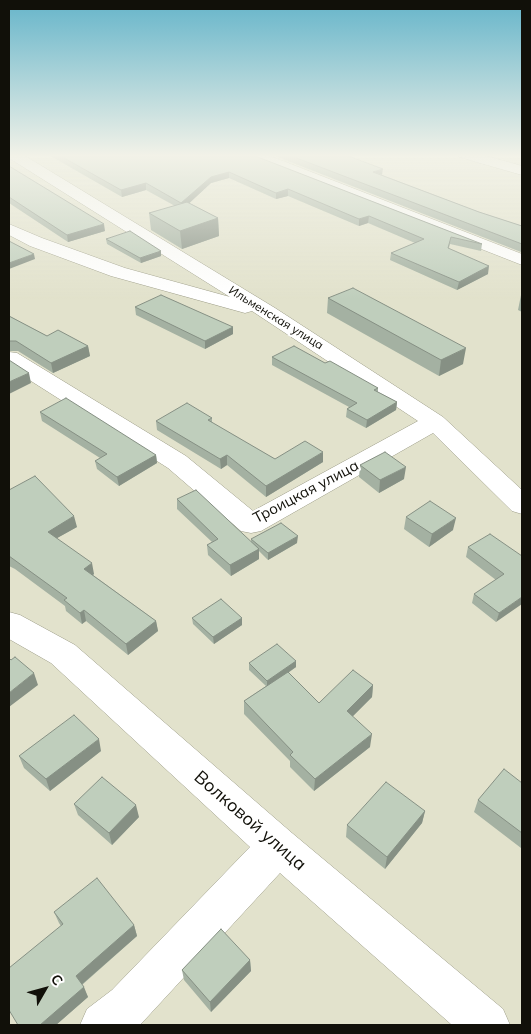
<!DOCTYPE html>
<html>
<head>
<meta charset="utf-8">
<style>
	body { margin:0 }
	#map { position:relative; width:531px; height:1034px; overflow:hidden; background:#e2e2cc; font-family:Mulish,sans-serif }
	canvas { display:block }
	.frame { position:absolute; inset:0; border:10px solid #111009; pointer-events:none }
	.north { position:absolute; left:20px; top:964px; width:50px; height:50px; -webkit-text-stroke:4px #fff; paint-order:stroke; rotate:52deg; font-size:14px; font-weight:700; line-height:20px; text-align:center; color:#111009 }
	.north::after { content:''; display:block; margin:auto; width:18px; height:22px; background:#111009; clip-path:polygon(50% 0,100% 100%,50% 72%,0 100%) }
</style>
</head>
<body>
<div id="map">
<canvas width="531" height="1034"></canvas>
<div class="frame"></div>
<div class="north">С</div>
</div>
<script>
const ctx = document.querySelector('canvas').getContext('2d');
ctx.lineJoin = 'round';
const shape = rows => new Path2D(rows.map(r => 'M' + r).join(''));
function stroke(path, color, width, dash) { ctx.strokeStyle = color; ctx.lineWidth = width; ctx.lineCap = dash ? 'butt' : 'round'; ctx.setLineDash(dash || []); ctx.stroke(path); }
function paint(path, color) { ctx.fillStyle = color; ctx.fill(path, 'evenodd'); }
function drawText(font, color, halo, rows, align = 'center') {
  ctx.font = font + ' Mulish,sans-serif'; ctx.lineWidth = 4.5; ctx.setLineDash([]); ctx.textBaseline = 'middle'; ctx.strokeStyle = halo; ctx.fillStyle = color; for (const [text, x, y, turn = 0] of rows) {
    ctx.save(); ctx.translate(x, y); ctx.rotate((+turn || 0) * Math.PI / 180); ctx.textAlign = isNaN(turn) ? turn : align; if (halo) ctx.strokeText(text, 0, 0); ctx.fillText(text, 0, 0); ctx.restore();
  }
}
const minor = shape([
	[9,154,22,154,275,308,443,417,522,490,522,514,512,511,433,433,261,531,251,533,241,531,168,468,9,367,9,352,17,353,186,456,253,511,418,421,252,311,245,313,111,276,30,246,9,235,9,224,42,238,125,268,230,297,9,158,9,154],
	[245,154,265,154,522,254,522,265,247,157,245,154],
	[457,154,480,154,522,166,522,175,459,157,457,154],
	[9,612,20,615,75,645,292,833,503,1009,510,1025,452,1025,280,873,140,1025,80,1025,87,1009,112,990,250,847,51,663,9,639,9,612]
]);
const wall = shape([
	[47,154,250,154,482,244,481,251,450,244,449,248,488,274,457,290,390,260,391,253,415,243,368,223,359,226,288,196,276,199,229,178,211,183,189,203,218,218,219,236,182,249,151,230,149,213,175,206,146,190,122,197],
	[270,154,343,154,382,175,479,212,522,226,522,250,521,252],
	[9,166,105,231,68,242,9,203],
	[106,239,161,251,161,256,141,263,107,244],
	[522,294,522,312,518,310,521,295],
	[328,298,463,364,439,376,327,313],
	[135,307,233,327,233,334,205,349,136,315],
	[9,316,47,336,88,346,90,356,53,373,18,351,9,351],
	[272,357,325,363,378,388,378,392,397,402,396,410,366,428,346,417,347,409,349,407,272,365],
	[40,412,156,455,157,463,119,486,97,469,95,461,100,458,42,421],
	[212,418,212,423,275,459,323,462,266,497,227,465,221,469,157,430,156,421],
	[360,465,404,479,379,493,359,477],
	[9,490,77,527,57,538,94,574,93,575,156,621,158,631,128,655,86,621,82,624,66,611,65,606,15,569,9,566],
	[177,499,251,542,251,539,297,543,268,560,259,551,259,559,231,576,208,555,207,545,212,542,177,509],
	[406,517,453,530,429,547,404,529],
	[468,547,522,556,496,622,472,603,474,594,496,580,466,557],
	[192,618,242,618,242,625,214,644,193,624],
	[296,661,296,667,288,673,319,703,373,685,372,697,352,717,370,747,314,791,290,767,290,761,244,714,244,701,266,686,249,670,249,663],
	[101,751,50,791,24,768,19,756],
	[522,783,522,846,521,848,474,812,478,800],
	[74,804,139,817,112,845,78,815],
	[425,811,422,823,385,869,346,837,347,825],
	[54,912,134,925,137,936,82,985,88,997,56,1025,18,1025,61,926,59,923],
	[250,960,251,971,211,1012,184,980,182,970]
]);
const shadedWall = shape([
	[383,169,382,175,373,172],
	[229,172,229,178,211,183,182,210,181,203,211,177],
	[146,183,146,190,122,197,121,190],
	[288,189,288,196,276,199,276,193],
	[369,216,368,223,359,226,359,219],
	[218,218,219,236,182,249,180,231],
	[104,224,105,231,68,242,67,235],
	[161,251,161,256,141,263,140,258],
	[34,254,35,259,9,269,9,263],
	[489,266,488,274,457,290,459,282],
	[233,327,233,334,205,349,205,341],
	[88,346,90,356,53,373,51,363],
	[466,348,463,364,439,376,441,360],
	[29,373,31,383,9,394,9,382],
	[397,402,396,410,366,428,367,420],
	[323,452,323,462,266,497,266,486],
	[156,455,157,463,119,486,117,477],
	[227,455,227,465,221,469,220,459],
	[406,467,404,479,379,493,380,480],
	[74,516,77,527,50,542,48,532],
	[456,518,453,530,429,547,432,534],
	[298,536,297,543,268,560,268,553],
	[259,549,259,559,231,576,230,565],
	[92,563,94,574,86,580,84,569],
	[522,597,522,604,496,622,499,613],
	[84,610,86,621,82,624,80,613],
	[242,618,242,625,214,644,213,637],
	[156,621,158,631,128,655,126,644],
	[296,661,296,667,267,687,267,681],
	[34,673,38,685,9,707,9,693],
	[373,685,372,697,345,724,347,711],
	[372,734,370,747,314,791,315,779],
	[99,739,101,751,50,791,46,779],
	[136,805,139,817,112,845,109,833],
	[425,811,422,823,385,869,387,857],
	[134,925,137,936,80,986,76,976],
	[250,960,251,971,211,1012,210,1002],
	[84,987,88,997,56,1025,40,1025]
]);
const building = shape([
	[57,154,250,154,482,244,451,237,448,248,489,266,459,282,391,253,424,239,369,216,359,219,288,189,276,193,229,172,211,177,181,203,146,183,121,190,57,154],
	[286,154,343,154,383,169,373,172,479,212,522,226,522,244,286,154],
	[9,166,104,224,67,235,9,197,9,166],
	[187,202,218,218,180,231,149,213,187,202],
	[130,231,161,251,140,258,106,239,130,231],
	[9,241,34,254,9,263,9,241],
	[353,288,466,348,441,360,328,298,353,288],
	[161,295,233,327,205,341,135,307,161,295],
	[9,316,47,336,58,330,88,346,51,363,16,341,9,341,9,316],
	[294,346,325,363,330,361,378,388,374,390,397,402,367,420,347,409,357,403,272,357,294,346],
	[9,360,29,373,9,382,9,360],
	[66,398,156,455,117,477,95,461,107,454,40,412,66,398],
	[187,403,212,418,208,420,275,459,305,441,323,452,266,486,227,455,220,459,156,421,187,403],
	[385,452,406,467,380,480,360,465,385,452],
	[35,476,74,516,48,532,92,563,84,569,156,621,126,644,84,610,80,613,64,600,67,598,9,556,9,490,35,476],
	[196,490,259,549,230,565,207,545,218,539,177,499,196,490],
	[430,501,456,518,432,534,406,517,430,501],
	[281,523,298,536,268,553,251,539,281,523],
	[490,534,522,556,522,597,499,613,474,594,504,574,468,547,490,534],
	[221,599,242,618,213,637,192,618,221,599],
	[277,644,296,661,267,681,249,663,277,644],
	[15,657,34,673,9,693,9,658,11,660,15,657],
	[353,670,373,685,347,711,372,734,315,779,290,755,293,752,244,701,288,672,319,703,353,670],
	[74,715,99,739,46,779,19,756,74,715],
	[504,769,522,783,522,833,478,800,504,769],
	[102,777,136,805,109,833,74,804,102,777],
	[386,782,425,811,387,857,347,825,386,782],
	[97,878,134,925,76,976,84,987,40,1025,18,1025,9,1010,9,968,63,924,54,912,97,878],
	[221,929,250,960,210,1002,182,970,221,929]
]);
const farStreetnames = [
	["Ильменская улица",276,318,32]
];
const streetNames = [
	["Троицкая улица",306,492,-28]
];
const nearStreetnames = [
	["Волковой улица",250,821,41]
];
stroke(minor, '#9b9b86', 1);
paint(minor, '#fff');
paint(wall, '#a4b1a2');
paint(shadedWall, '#869084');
paint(building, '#bfcebc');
stroke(building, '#869084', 1);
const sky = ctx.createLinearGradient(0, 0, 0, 299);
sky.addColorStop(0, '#66b5ca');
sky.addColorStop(0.52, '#f2f2e8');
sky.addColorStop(1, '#f2f2e800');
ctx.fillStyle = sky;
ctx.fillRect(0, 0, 531, 299);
drawText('12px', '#111009', '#fff', farStreetnames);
drawText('15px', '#111009', '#fff', streetNames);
drawText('18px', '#111009', '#fff', nearStreetnames);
</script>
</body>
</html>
